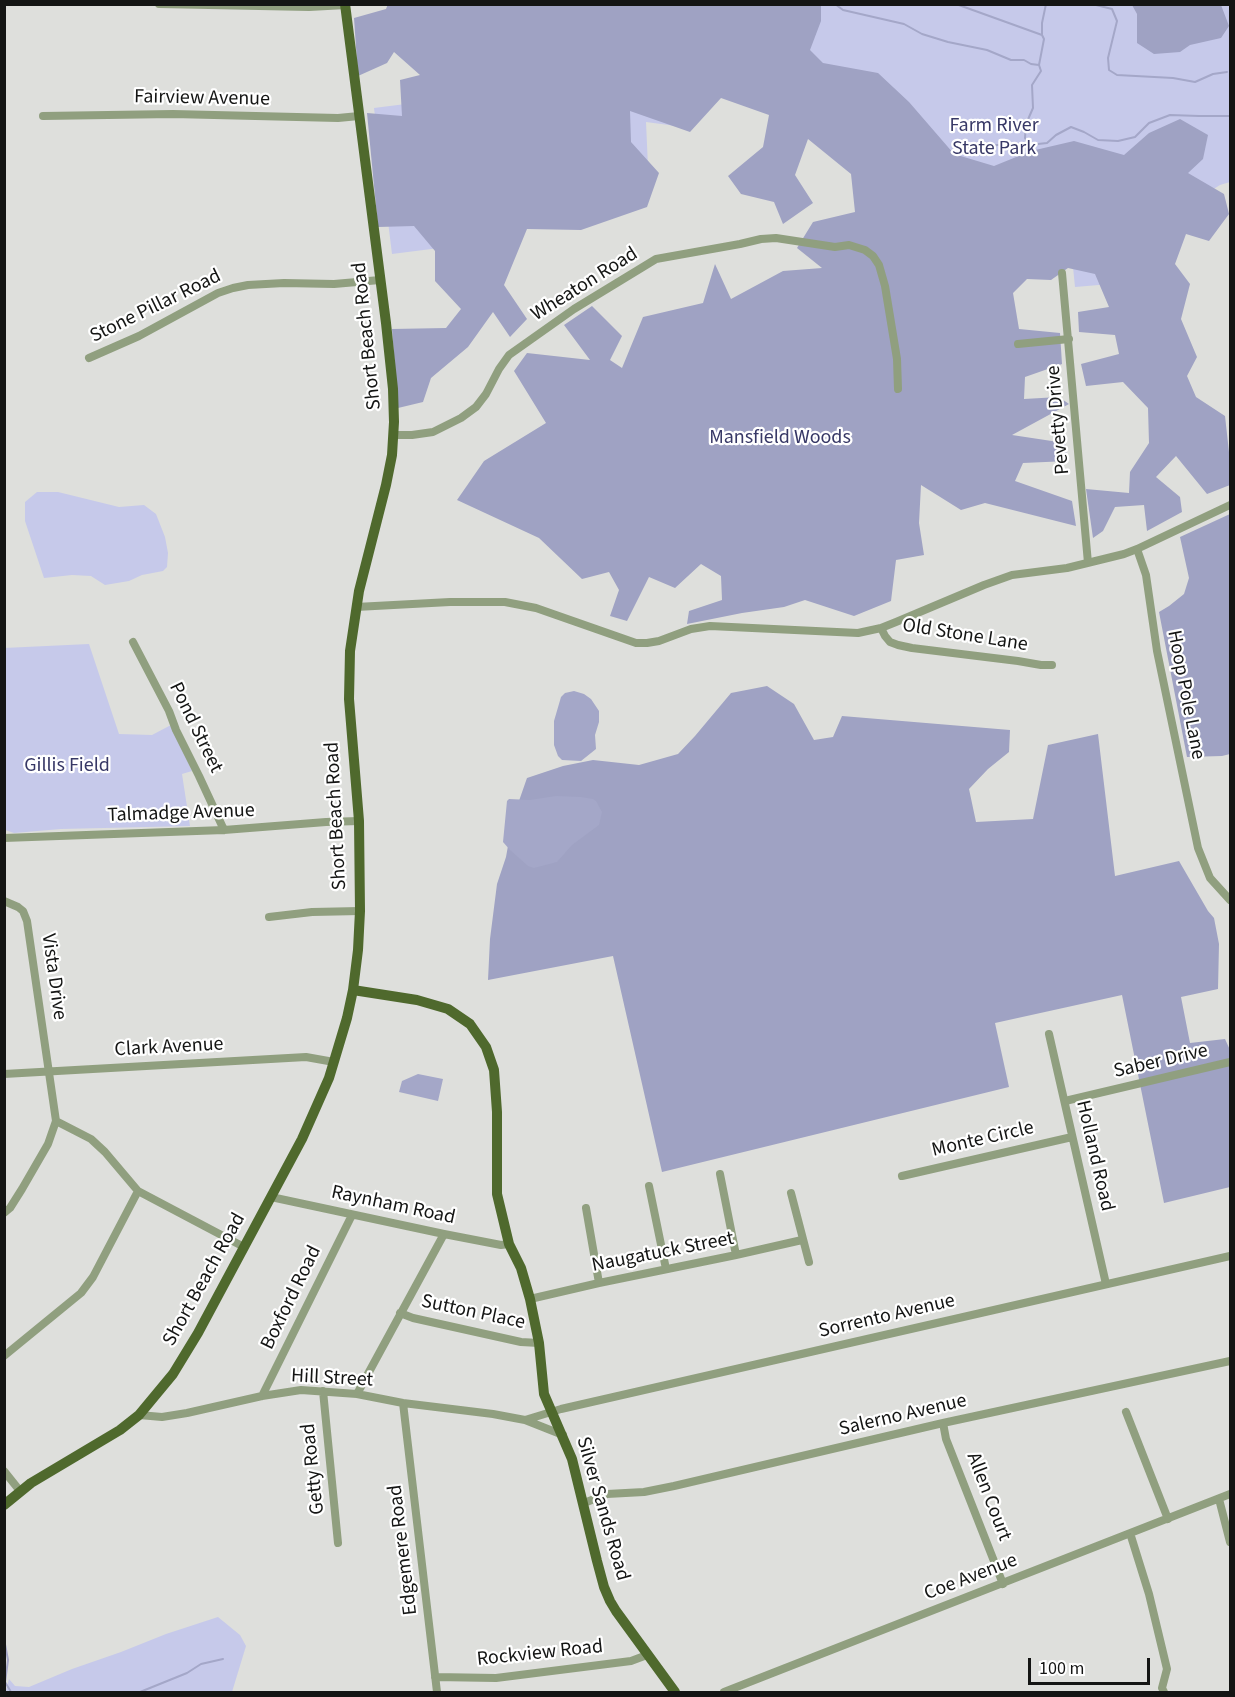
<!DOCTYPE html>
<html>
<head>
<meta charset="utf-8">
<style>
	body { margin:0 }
	#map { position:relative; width:1235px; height:1697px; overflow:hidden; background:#dedfdc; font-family:"Source Sans 3",sans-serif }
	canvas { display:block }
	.frame { position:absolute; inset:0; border:6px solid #141514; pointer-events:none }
	.scale { position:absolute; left:1028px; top:1658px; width:122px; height:27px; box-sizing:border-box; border:3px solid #141514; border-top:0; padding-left:8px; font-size:18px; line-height:21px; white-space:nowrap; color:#141514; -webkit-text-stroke:4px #fff; paint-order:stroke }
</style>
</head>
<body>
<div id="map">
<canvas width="1235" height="1697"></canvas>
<div class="frame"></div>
<div class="scale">100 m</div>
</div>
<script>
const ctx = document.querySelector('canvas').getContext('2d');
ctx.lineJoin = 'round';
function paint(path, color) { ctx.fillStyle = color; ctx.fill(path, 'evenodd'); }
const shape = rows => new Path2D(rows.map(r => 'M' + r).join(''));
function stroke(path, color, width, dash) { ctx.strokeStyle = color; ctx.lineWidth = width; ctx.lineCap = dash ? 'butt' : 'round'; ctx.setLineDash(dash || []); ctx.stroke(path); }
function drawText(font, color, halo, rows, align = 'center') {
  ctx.font = font + ' "Source Sans 3",sans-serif'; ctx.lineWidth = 4.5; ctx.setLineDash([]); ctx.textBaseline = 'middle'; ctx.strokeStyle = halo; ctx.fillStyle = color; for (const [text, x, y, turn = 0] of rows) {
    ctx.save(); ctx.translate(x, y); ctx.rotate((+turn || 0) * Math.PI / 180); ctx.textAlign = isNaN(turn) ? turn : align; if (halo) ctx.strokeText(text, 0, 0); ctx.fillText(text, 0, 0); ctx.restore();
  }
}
const green = shape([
	[490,5,1230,5,1230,182,1220,185,1204,195,1134,282,1075,287,1072,257,867,180,756,87,720,87,684,127,646,122,648,167,571,202,502,240,392,254,374,108,556,85],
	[37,492,58,492,119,507,144,505,156,514,165,537,168,553,167,567,163,571,142,575,129,581,105,585,91,576,72,575,44,578,25,521,25,502],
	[89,644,119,734,152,735,171,725,192,771,182,774,190,826,61,829,14,833,5,830,4,648],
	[218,1617,240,1635,246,1646,232,1692,7,1692,6,1690,9,1679,15,1686,29,1687,72,1669,121,1652,166,1634]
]);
const forest = shape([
	[388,4,821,5,821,21,810,50,823,63,878,73,909,102,954,154,994,166,1031,151,1074,141,1124,155,1149,133,1180,119,1208,135,1203,159,1188,173,1224,194,1229,214,1209,241,1186,234,1175,264,1190,284,1181,319,1197,357,1187,376,1196,397,1225,416,1230,461,1230,485,1207,494,1176,456,1156,477,1180,497,1182,512,1147,531,1144,505,1115,507,1103,531,1093,538,1086,489,1129,493,1130,472,1149,443,1148,408,1123,382,1086,386,1081,364,1119,354,1115,335,1079,332,1078,312,1109,307,1095,274,1068,268,1051,280,1027,279,1013,293,1019,329,1060,333,1062,364,1025,377,1024,399,1059,397,1069,404,1012,435,1065,443,1068,461,1023,463,1015,481,1072,501,1076,526,985,503,961,510,921,485,919,523,924,555,896,560,891,601,854,616,805,600,784,607,742,613,687,624,689,611,722,600,721,576,701,564,675,588,649,577,627,621,610,616,619,590,609,572,582,579,539,538,457,500,484,461,546,423,514,371,527,353,590,360,564,325,592,306,622,336,610,360,622,368,643,317,703,303,715,264,731,299,783,271,822,268,797,248,813,222,855,212,851,174,808,139,795,175,813,203,783,224,774,202,741,194,728,176,763,147,769,115,721,98,690,132,630,111,631,142,659,173,647,207,581,230,527,229,504,285,527,319,510,337,493,312,468,347,431,378,423,402,398,408,392,329,446,328,461,309,435,281,435,251,414,226,378,227,367,113,402,116,400,80,420,75,394,52,387,63,358,76,354,18,386,9],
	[1132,5,1221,5,1229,26,1221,38,1190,45,1180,52,1154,54,1137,43,1137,14],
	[1230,514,1230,754,1222,756,1187,757,1159,612,1169,606,1184,594,1189,578,1180,537],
	[767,686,794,704,814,740,833,737,842,716,1010,730,1009,752,988,769,969,789,976,822,1033,819,1048,745,1098,734,1115,876,1179,861,1208,911,1214,918,1219,944,1218,989,1181,997,1190,1043,1225,1039,1230,1050,1230,1187,1164,1203,1122,995,995,1023,1009,1087,662,1172,613,956,488,980,490,939,497,884,506,857,513,818,527,778,563,766,593,760,639,765,678,754,695,736,731,693]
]);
const water = shape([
	[574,691,584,694,591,699,599,711,599,722,595,735,596,749,581,761,562,760,558,756,554,745,554,721,561,697,565,693],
	[556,796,581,797,593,799,596,801,602,812,599,825,572,845,557,862,534,868,528,866,510,850,503,842,507,801,509,799,530,800],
	[418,1074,443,1079,438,1101,399,1092,402,1081]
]);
const stream = shape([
	[835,4,843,10,904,24,922,34,948,42,987,50,1011,60,1024,60,1031,64,1039,65,1041,71,1032,85,1033,108,1026,124,1025,138,1029,145,1047,143,1056,135,1071,127,1084,132,1098,140,1118,141,1135,137,1149,123,1170,115,1199,116,1229,116],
	[956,4,1042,35,1044,39,1039,65],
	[1092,4,1112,9,1117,21,1108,58,1109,70,1117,75,1173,78,1195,82,1213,74,1227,72],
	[1042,34,1042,23,1046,4],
	[962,147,972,149,997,145,1029,145],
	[4,1639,8,1660,5,1682,11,1692],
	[140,1692,187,1673,201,1664,223,1659]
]);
const minor = shape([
	[159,4,309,7,346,5],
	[43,116,173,114,338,118,359,116],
	[1062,273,1088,563],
	[1018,344,1069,339],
	[89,358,139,336,218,293,233,288,248,285,284,283,334,284,380,280],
	[394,435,412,435,433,432,461,418,476,407,486,394,499,369,509,355,574,309,656,259,740,244,761,239,776,238,835,247,849,245,865,250,873,256,879,265,885,286,897,359,898,389],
	[1137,549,1146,575,1157,651,1198,848,1210,878,1230,900],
	[356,607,450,602,505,602,536,608,636,643,647,643,659,641,691,629,710,626,858,633,881,628,896,622,984,585,1012,575,1067,568,1124,554,1137,549,1230,505],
	[881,628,885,636,890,642,898,645,912,648,1018,661,1041,665,1052,665],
	[133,642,169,711,176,730,199,776,224,830],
	[4,838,224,830,326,822,359,821],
	[4,901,18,907,23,911,27,921,56,1121,91,1139,105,1152,138,1191,244,1247],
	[269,917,312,912,360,911],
	[1049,1034,1106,1284],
	[4,1074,306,1057,334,1062],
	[1065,1101,1230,1062],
	[720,1174,736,1255],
	[902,1176,1072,1137],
	[649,1186,666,1269],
	[791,1193,809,1262],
	[271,1197,444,1234,501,1245,509,1244],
	[586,1208,599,1283],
	[4,1213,10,1208,22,1189,48,1144,56,1121],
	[530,1299,599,1283,736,1255,802,1240],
	[400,1313,413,1318,521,1342,539,1343],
	[4,1356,81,1293,93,1277,138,1191],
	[323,1391,338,1543],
	[357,1394,444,1234],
	[262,1396,352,1215],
	[403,1403,437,1692],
	[1126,1412,1168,1519],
	[139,1415,162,1417,187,1413,262,1396,301,1390,357,1394,403,1403,493,1414,525,1420,563,1435],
	[525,1420,561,1409,1230,1256],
	[943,1423,946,1439,1003,1584],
	[4,1471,20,1491],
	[1219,1499,1230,1542],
	[584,1503,607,1494,644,1492,674,1486,943,1423,1230,1361],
	[1130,1533,1149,1594,1167,1669,1162,1688,1164,1692],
	[435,1677,496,1678,631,1661,647,1655],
	[724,1692,1230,1494]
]);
const major = shape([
	[353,990,417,1000,448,1009,470,1024,486,1047,494,1070,497,1112,497,1194,509,1244,521,1268,530,1299,539,1343,544,1394,572,1459,597,1561,604,1587,610,1601,616,1611,675,1692],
	[4,1505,31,1483,120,1430,139,1415,173,1374,198,1333,302,1139,329,1078,347,1018,353,990,358,950,360,911,359,821,349,699,350,651,359,591,386,485,392,455,394,422,393,389,386,323,345,4]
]);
const streetNames = [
	["Fairview Avenue",202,99,1],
	["Wheaton Road",585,285,-32],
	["Stone Pillar Road",156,307,-26],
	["Short Beach Road",368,336,-96],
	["Pevetty Drive",1059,420,-95],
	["Old Stone Lane",965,636,9],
	["Hoop Pole Lane",1185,695,79],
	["Pond Street",195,728,64],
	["Talmadge Avenue",181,814,-2],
	["Short Beach Road",337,816,-93],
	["Vista Drive",53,977,82],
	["Clark Avenue",169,1048,-3],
	["Saber Drive",1161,1062,-13],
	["Monte Circle",983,1140,-13],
	["Holland Road",1094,1156,77],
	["Raynham Road",393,1206,12],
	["Naugatuck Street",663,1253,-11],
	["Short Beach Road",205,1280,-61],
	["Boxford Road",292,1298,-64],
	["Sutton Place",473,1313,12],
	["Sorrento Avenue",887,1317,-13],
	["Hill Street",332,1379,3],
	["Salerno Avenue",903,1416,-13],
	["Getty Road",314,1469,-96],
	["Allen Court",988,1497,69],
	["Silver Sands Road",602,1509,74],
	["Edgemere Road",404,1550,-97],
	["Coe Avenue",971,1578,-21],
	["Rockview Road",540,1654,-6]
];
const parkNames = [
	["Farm River",994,127],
	["State Park",994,150],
	["Mansfield Woods",780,439],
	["Gillis Field",67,767]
];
paint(green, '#c6c9ea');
paint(forest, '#9fa2c3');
paint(water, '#a4a7c8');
stroke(stream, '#a4a7c8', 2);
stroke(minor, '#909f7f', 8);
stroke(major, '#4f692d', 10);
drawText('20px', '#141514', '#fff', streetNames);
drawText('20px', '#373866', '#fff', parkNames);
</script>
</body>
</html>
